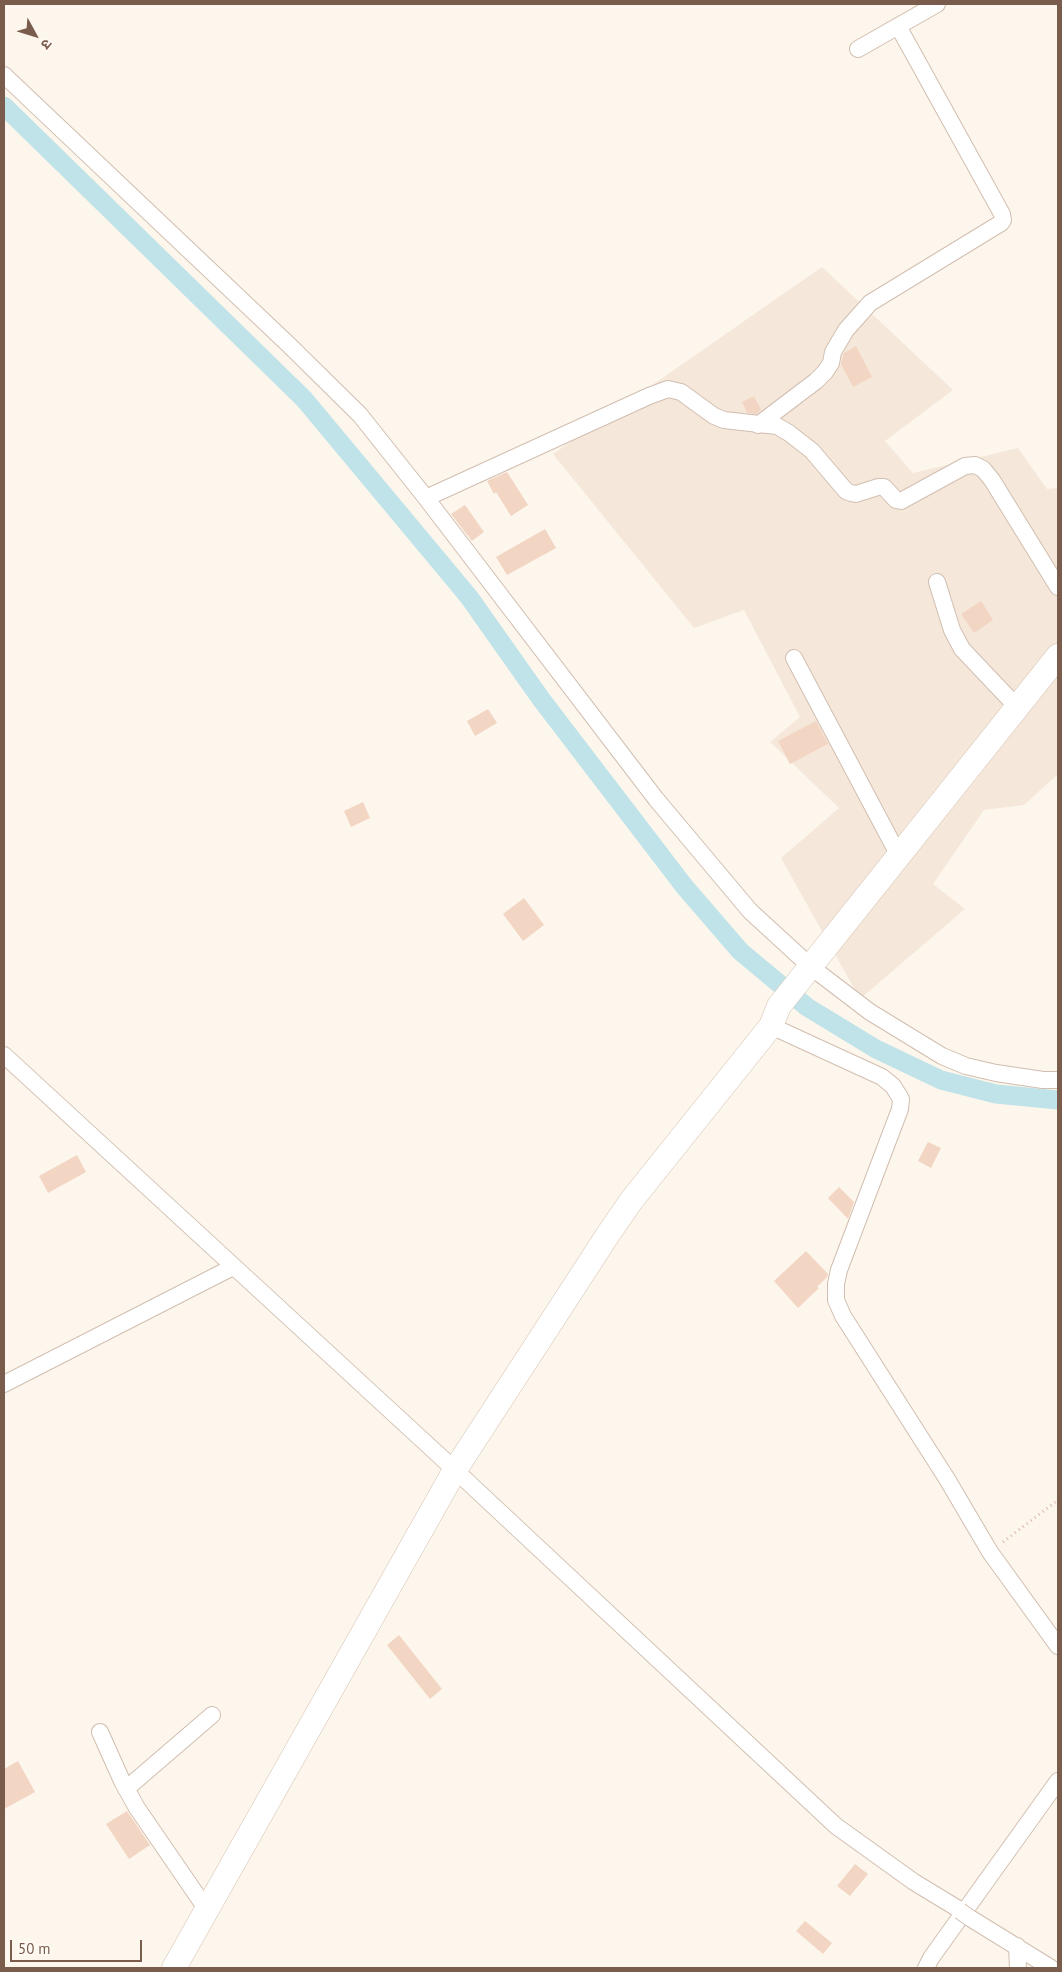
<!DOCTYPE html>
<html>
<head>
<meta charset="utf-8">
<style>
	body { margin:0 }
	#map { position:relative; width:1062px; height:1972px; overflow:hidden; background:#fdf6ec; font-family:"PT Sans","Noto Sans Devanagari",sans-serif }
	canvas { display:block }
	.frame { position:absolute; inset:0; border:5px solid #7a5c4d; pointer-events:none }
	.north { position:absolute; left:10px; top:10px; width:50px; height:50px; -webkit-text-stroke:4px #fffaf3; paint-order:stroke; rotate:129deg; font-size:14px; font-weight:700; line-height:20px; text-align:center; color:#7a5c4d }
	.north::after { content:''; display:block; margin:auto; width:18px; height:22px; background:#7a5c4d; clip-path:polygon(50% 0,100% 100%,50% 72%,0 100%) }
	.scale { position:absolute; left:10px; top:1940px; width:132px; height:22px; box-sizing:border-box; border:2px solid #7a5c4d; border-top:0; padding-left:6px; font-size:15px; line-height:18px; white-space:nowrap; color:#7a5c4d; -webkit-text-stroke:4px #fffaf3; paint-order:stroke }
</style>
</head>
<body>
<div id="map">
<canvas width="1062" height="1972"></canvas>
<div class="frame"></div>
<div class="north">उ</div>
<div class="scale">50 m</div>
</div>
<script>
const ctx = document.querySelector('canvas').getContext('2d');
ctx.lineJoin = 'round';
function paint(path, color) { ctx.fillStyle = color; ctx.fill(path, 'evenodd'); }
const shape = rows => new Path2D(rows.map(r => 'M' + r).join(''));
function stroke(path, color, width, dash) { ctx.strokeStyle = color; ctx.lineWidth = width; ctx.lineCap = dash ? 'butt' : 'round'; ctx.setLineDash(dash || []); ctx.stroke(path); }
const residential = shape([
	[822,267,953,390,885,441,913,473,1018,448,1047,489,1058,488,1058,774,1024,805,984,810,933,884,965,909,860,999,781,858,839,808,770,742,800,717,744,610,694,628,553,454]
]);
const canal = shape([
	[4,106,304,399,469,597,541,699,684,886,740,951,807,1007,876,1049,941,1080,996,1094,1058,1100]
]);
const building = shape([
	[856,346,872,377,853,387,841,364,844,353],
	[754,396,761,410,756,414,747,413,742,402],
	[507,472,528,505,511,516,496,492,494,494,487,481],
	[465,505,484,532,472,541,451,514],
	[545,529,556,548,507,575,496,557],
	[981,601,993,620,974,633,961,614],
	[488,709,497,723,475,736,467,721],
	[816,721,828,744,790,764,778,741],
	[363,802,370,818,351,827,344,811],
	[524,898,544,925,523,941,503,914],
	[928,1142,941,1148,931,1168,918,1161],
	[77,1155,86,1172,48,1193,39,1176],
	[839,1187,854,1202,848,1219,828,1198],
	[806,1251,828,1274,827,1277,817,1287,819,1288,798,1308,774,1281],
	[399,1635,442,1689,430,1699,387,1645],
	[18,1761,35,1792,4,1809,4,1769],
	[127,1811,150,1845,129,1859,106,1824],
	[855,1864,868,1874,850,1896,837,1886],
	[805,1921,832,1943,823,1954,796,1931]
]);
const path = shape([
	[1003,1542,1058,1500]
]);
const street = shape([
	[858,49,937,4],
	[4,75,289,345,360,415,426,498,656,799,750,911,811,967,870,1012,942,1056,966,1066,996,1073,1043,1080,1058,1080],
	[758,425,816,381,825,372,831,363,833,352,846,330,870,303,1001,223,1003,220,1002,214,898,26],
	[426,498,649,396,668,389,681,392,714,416,724,420,777,426,789,433,812,451,846,491,851,493,856,494,878,487,884,487,896,500,901,501,965,466,975,465,983,469,992,480,1058,587],
	[937,582,952,630,962,649,1017,707],
	[794,658,899,856],
	[771,1026,882,1077,893,1086,901,1099,900,1109,839,1270,836,1284,836,1300,843,1316,947,1479,990,1552,1058,1646],
	[4,1055,455,1470,836,1826,914,1882,965,1913,960,1911],
	[4,1384,233,1267],
	[100,1732,122,1781,137,1808,207,1910],
	[126,1789,212,1715],
	[970,1918,1051,1968],
	[1017,1946,1018,1968],
	[926,1968,931,1958,1058,1781]
]);
const secondary = shape([
	[174,1968,455,1470,609,1233,631,1201,771,1026,779,1006,1058,656]
]);
const streetBridge = shape([
	[960,1911,970,1918]
]);
paint(residential, '#f5e8da');
stroke(canal, '#bfe3e8', 19);
paint(building, '#f3d5c3');
stroke(street, '#d1beb0', 18);
stroke(secondary, '#d6c0b0', 25);
stroke(path, '#d9b8a5', 3, [1, 4]);
stroke(street, '#fff', 16);
stroke(secondary, '#fff', 24);
stroke(streetBridge, '#d1beb0', 18, []);
stroke(streetBridge, '#fff', 16);
</script>
</body>
</html>
